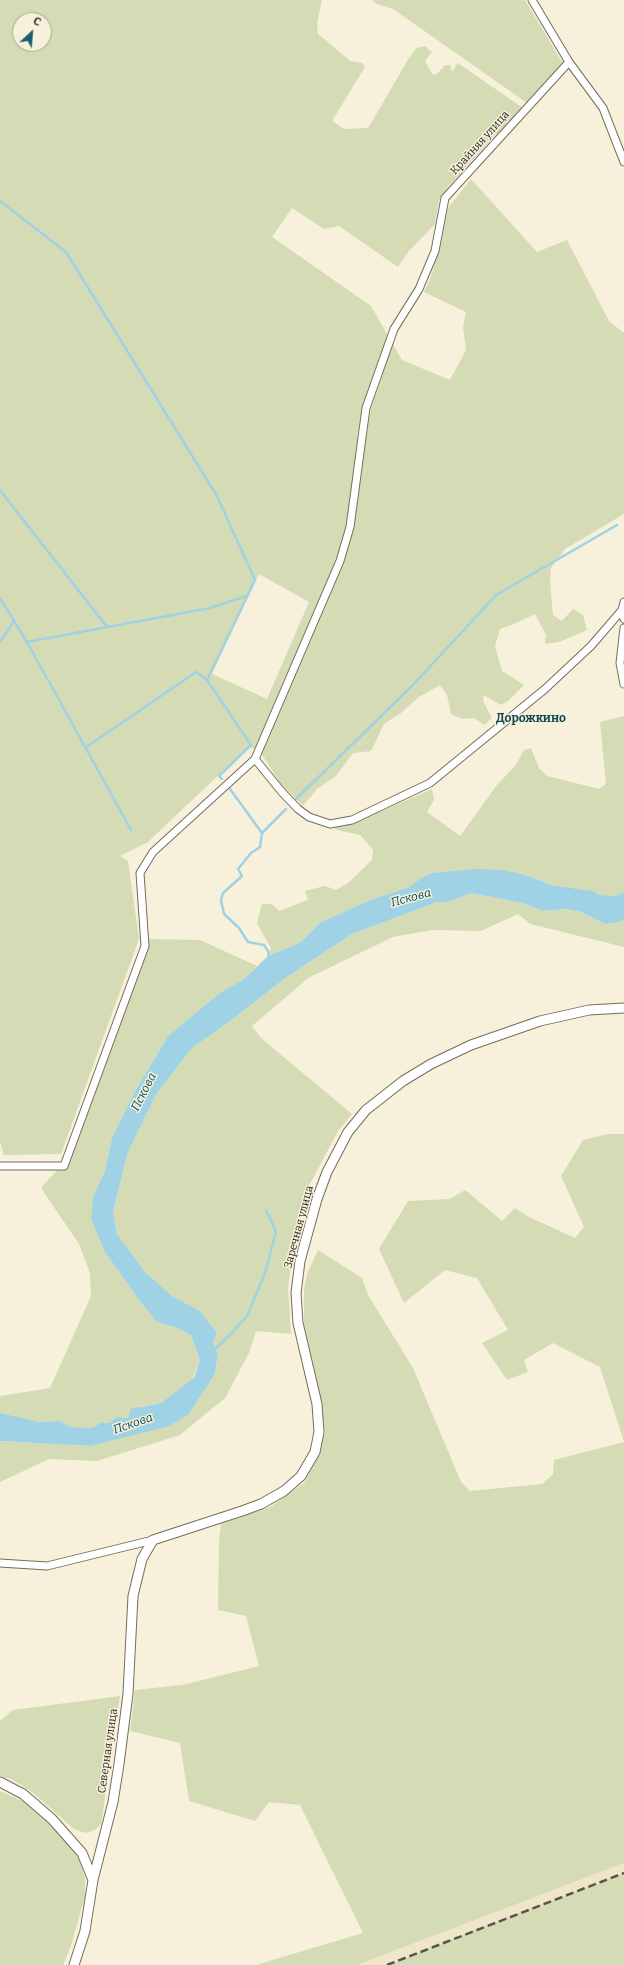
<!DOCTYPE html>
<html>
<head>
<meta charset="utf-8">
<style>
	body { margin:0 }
	#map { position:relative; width:624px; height:1965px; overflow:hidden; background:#f7f0db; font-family:Bitter,serif }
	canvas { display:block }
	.north { position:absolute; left:12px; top:12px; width:40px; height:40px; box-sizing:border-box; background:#f7f0db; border:1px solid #a6a191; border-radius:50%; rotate:26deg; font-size:11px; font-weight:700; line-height:16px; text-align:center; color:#2d2a22 }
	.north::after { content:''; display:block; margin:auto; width:14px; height:18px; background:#195f70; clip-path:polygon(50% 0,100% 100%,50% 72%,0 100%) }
</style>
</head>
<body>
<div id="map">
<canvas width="624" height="1965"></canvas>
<div class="north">С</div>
</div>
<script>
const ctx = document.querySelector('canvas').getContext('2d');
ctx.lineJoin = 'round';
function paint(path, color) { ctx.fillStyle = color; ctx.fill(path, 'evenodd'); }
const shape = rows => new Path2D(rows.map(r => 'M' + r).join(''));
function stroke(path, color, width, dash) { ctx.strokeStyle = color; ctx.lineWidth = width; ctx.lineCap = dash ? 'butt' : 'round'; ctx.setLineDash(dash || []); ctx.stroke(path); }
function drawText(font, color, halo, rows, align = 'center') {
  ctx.font = font + ' Bitter,serif'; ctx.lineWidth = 3; ctx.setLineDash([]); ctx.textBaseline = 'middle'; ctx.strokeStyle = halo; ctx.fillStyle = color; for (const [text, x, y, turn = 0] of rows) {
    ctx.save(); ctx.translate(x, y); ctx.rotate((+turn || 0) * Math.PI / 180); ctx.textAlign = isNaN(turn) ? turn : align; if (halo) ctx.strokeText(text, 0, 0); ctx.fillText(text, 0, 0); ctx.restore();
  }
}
const built = shape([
	[624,1863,624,1873,388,1965,357,1965]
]);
const green = shape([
	[0,0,322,0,317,23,318,34,350,61,362,63,365,67,332,121,344,129,368,128,409,58,417,48,425,46,432,52,425,61,432,74,436,75,445,65,450,65,452,72,458,63,523,108,497,136,496,134,448,187,439,200,435,224,409,251,398,267,339,226,324,229,292,208,272,237,371,306,402,360,450,380,466,350,463,328,466,312,424,292,431,277,448,208,471,179,537,252,567,240,609,321,624,333,624,514,565,549,551,568,550,582,553,615,562,621,573,609,583,615,587,630,559,642,545,644,546,635,535,614,514,624,500,629,495,646,502,671,524,685,508,701,501,705,483,695,484,703,492,718,484,725,474,718,463,719,451,714,447,695,440,685,419,697,401,713,384,724,371,751,353,753,336,776,317,789,303,806,280,783,259,750,248,747,148,842,120,856,128,861,139,939,61,1154,4,1155,0,1142],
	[20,20,44,20,44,44,20,44],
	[379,358,387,362,371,409,364,448,357,436,362,409],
	[259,574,309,602,267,699,212,674],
	[372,0,525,0,564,65,527,103,393,9,377,4],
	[624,716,624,892,616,896,600,895,593,891,551,885,529,876,472,869,432,873,421,878,409,887,373,899,321,922,301,942,268,956,271,948,257,923,262,904,272,904,279,911,308,900,305,891,325,886,336,890,348,883,372,860,373,850,360,835,337,830,334,828,352,824,432,789,434,800,427,812,460,836,497,785,515,766,524,750,531,748,539,768,547,776,599,789,606,784,600,722],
	[472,893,522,903,543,911,565,909,581,912,605,924,619,922,624,919,624,947,530,924,518,914,481,931,432,930,393,937,308,978,252,1026,261,1038,352,1114,338,1131,303,1197,293,1246,288,1289,291,1334,256,1331,249,1353,225,1398,180,1435,97,1461,49,1459,0,1482,0,1441,90,1446,189,1414,215,1374,218,1354,213,1342,217,1333,200,1311,172,1296,145,1272,117,1234,113,1212,128,1152,157,1093,192,1048,233,1019,284,979,352,934,437,902,448,902],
	[143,939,200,940,257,966,244,979,221,992,168,1036,135,1091,112,1138,105,1171,93,1197,91,1219,105,1252,139,1300,157,1322,175,1327,191,1335,200,1360,191,1382,161,1403,139,1407,128,1418,117,1417,109,1423,100,1423,92,1428,71,1427,59,1421,39,1422,11,1417,0,1413,0,1396,50,1388,91,1296,90,1273,79,1244,41,1188,66,1160,143,945],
	[608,1134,624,1134,624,1863,357,1965,256,1965,363,1933,300,1805,269,1802,255,1821,189,1801,180,1743,130,1731,135,1690,182,1685,259,1666,246,1616,218,1610,219,1541,221,1524,270,1507,304,1483,317,1459,325,1432,314,1368,304,1325,304,1290,307,1274,318,1250,362,1278,368,1295,413,1368,461,1482,470,1491,542,1484,553,1474,554,1460,624,1442,600,1367,553,1343,524,1360,528,1372,507,1380,482,1343,508,1330,477,1278,445,1270,404,1303,379,1249,408,1201,450,1199,465,1190,502,1221,515,1208,529,1217,575,1238,584,1227,561,1176,583,1140],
	[120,1696,101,1824,95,1830,85,1833,74,1829,32,1792,11,1779,0,1776,0,1721,13,1710],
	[0,1791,25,1802,37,1811,61,1835,79,1859,85,1877,85,1896,71,1946,63,1965,0,1965],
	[624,1873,624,1965,388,1965,475,1930]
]);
const water = shape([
	[472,869,503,870,529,876,551,885,593,891,600,895,616,896,624,892,624,919,619,922,605,924,581,912,565,909,543,911,522,903,472,893,448,902,437,902,352,934,284,979,233,1019,192,1048,157,1093,128,1152,113,1212,117,1234,145,1272,172,1296,200,1311,217,1333,213,1342,218,1354,215,1374,189,1414,169,1426,90,1446,0,1441,0,1413,39,1422,59,1421,71,1427,92,1428,100,1423,109,1423,117,1417,128,1418,131,1409,161,1403,194,1378,200,1360,191,1335,175,1327,157,1322,139,1300,105,1252,91,1219,93,1197,105,1171,112,1138,135,1091,168,1036,221,992,244,979,268,956,301,942,321,922,373,899,409,887,421,878,432,873]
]);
const stream = shape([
	[0,201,66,252,217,496,255,580,207,680,251,745,219,776,222,779],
	[0,490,107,627],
	[0,598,27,642,210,608,247,596],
	[0,642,14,621],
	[27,642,131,830],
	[85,748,196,672,207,680],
	[230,789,262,833,260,847,251,853,238,869,242,876,223,893,221,900,224,914,239,928,248,942,264,945,268,951,269,957],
	[295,800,412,686,496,595,617,525],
	[262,833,286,809],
	[214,1350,231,1334,247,1316,265,1273,276,1232,266,1210]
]);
const minor = shape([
	[532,0,569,62,603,108,624,162],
	[622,610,624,619],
	[624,628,620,663,624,684],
	[255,759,281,791,298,809,309,817,330,824,352,820,430,783,545,689,591,646,622,610,624,602],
	[0,1166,64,1166,145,946,140,873,153,852,255,759,340,561,350,527,366,408,394,329,419,289,435,251,445,198,569,62],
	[0,1563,47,1566,153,1540]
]);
const tertiary = shape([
	[0,1782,23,1794,52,1819,82,1853,93,1880],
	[74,1965,85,1931,93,1880,113,1802,119,1764,128,1694,133,1596,142,1559,153,1540,242,1511,261,1504,284,1491,301,1476,315,1452,319,1432,317,1404,298,1323,296,1293,300,1261,317,1199,327,1172,348,1132,366,1110,403,1081,431,1064,471,1045,540,1021,589,1010,624,1008]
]);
const rail = shape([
	[387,1965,624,1873]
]);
const streetNames = [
	["Крайняя улица",480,143,-48],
	["Заречная улица",299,1227,-75],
	["Северная улица",108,1751,-82]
];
const neighbourhoodNames = [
	["Дорожкино",531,719]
];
const waterNames = [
	["Пскова",411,898,-15],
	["Пскова",144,1092,-63],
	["Пскова",133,1424,-19]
];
paint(built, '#efe6c9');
paint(green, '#d5dbb5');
paint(water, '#9ed2e4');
stroke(stream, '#9ed2e4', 2.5);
stroke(minor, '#746d5a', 9);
stroke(tertiary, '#746d5a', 11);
stroke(minor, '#fff', 7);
stroke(tertiary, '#fff', 9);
stroke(rail, '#585449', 2.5, [8, 4]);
drawText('11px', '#2d2a22', '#f7f0db', streetNames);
drawText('bold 12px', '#0d4654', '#f7f0db', neighbourhoodNames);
drawText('italic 12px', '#004c5e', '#f7f0db', waterNames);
</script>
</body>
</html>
